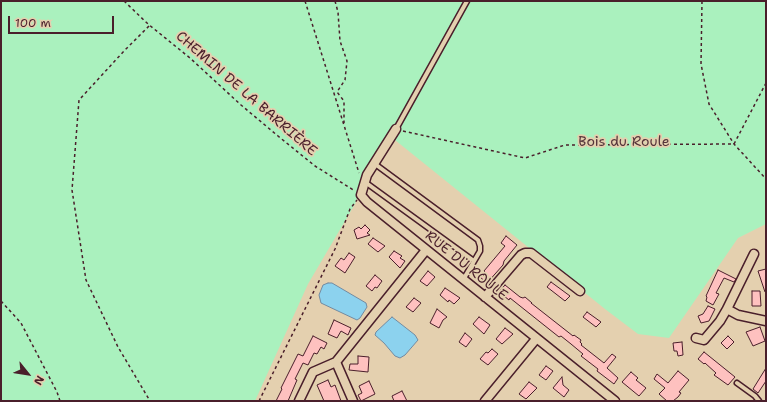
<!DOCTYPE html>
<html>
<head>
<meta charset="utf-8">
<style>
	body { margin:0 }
	#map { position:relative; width:767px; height:402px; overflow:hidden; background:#e4d0af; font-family:"Shantell Sans",sans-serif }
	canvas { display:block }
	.frame { position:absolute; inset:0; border:2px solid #4a1f2b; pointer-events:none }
	.north { position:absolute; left:8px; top:354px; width:40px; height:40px; -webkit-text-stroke:3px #e4d0af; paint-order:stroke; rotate:120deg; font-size:11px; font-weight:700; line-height:16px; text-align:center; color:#4a1f2b }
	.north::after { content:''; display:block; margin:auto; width:14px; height:18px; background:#4a1f2b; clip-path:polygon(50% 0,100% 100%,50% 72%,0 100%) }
	.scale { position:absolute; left:8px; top:16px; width:106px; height:18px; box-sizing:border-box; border:2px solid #4a1f2b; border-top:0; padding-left:5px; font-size:12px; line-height:14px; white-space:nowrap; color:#4a1f2b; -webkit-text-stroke:3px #e4d0af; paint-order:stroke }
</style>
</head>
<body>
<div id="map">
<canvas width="767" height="402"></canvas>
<div class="frame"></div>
<div class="north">N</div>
<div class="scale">100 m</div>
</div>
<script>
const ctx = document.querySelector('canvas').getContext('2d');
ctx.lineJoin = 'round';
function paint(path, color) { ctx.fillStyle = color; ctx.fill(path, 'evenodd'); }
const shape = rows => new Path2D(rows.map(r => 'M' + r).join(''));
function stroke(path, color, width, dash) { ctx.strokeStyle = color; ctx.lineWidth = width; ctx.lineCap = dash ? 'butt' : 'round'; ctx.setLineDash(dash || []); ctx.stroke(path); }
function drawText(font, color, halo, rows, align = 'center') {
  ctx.font = font + ' "Shantell Sans",sans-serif'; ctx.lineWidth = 3.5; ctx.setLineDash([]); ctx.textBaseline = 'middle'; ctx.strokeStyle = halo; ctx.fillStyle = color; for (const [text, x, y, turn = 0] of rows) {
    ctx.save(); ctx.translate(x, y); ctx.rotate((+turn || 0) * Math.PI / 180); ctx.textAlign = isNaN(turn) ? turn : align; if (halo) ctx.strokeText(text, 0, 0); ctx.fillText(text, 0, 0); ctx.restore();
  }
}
const green = shape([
	[1,1,766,1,766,224,738,238,669,338,638,334,605,309,390,136,367,170,355,204,308,284,255,401,1,401]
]);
const water = shape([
	[328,283,332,283,366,303,367,307,360,318,357,320,321,303,319,295,323,285,328,283],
	[392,317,415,335,418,340,405,355,400,358,395,356,384,343,375,335,376,332,392,317]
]);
const building = shape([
	[365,225,370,230,367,233,370,235,357,239,354,230,359,227,361,229,365,225],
	[506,236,517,245,504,261,503,265,487,283,480,277,485,272,484,271,505,246,501,243,506,236],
	[373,238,385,246,378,252,368,244,373,238],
	[394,251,402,256,400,258,405,261,400,268,389,257,394,251],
	[349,253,355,257,345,273,335,266,341,258,344,260,349,253],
	[766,269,766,292,765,292,758,271,766,269],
	[718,270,736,279,734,282,724,278,716,293,719,294,713,305,706,301,707,297,706,296,718,270],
	[428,271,435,277,427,286,420,281,428,271],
	[375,275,382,281,377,288,375,287,372,291,366,286,375,275],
	[551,282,570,296,565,301,547,287,551,282],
	[505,285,520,297,523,298,525,297,532,303,531,303,573,336,574,335,581,340,580,342,582,344,581,345,604,363,612,354,616,357,607,368,618,378,614,384,597,371,598,369,581,356,583,354,571,344,561,336,559,337,510,298,509,300,499,292,505,285],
	[445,288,460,298,454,304,449,300,448,302,440,295,445,288],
	[752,291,760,291,761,306,752,306,752,291],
	[414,298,421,303,413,312,406,307,414,298],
	[708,306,715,309,709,321,701,323,698,316,703,314,708,306],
	[437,309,447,317,443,320,439,328,430,323,437,309],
	[587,312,601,322,596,327,583,317,587,312],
	[479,317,490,325,484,334,473,324,479,317],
	[334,320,351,328,348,335,341,331,337,338,328,334,334,320],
	[760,327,765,341,753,346,746,332,760,327],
	[505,328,513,334,502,344,496,339,505,328],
	[465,333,472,339,466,347,459,342,465,333],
	[313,336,327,343,324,349,321,347,317,354,314,353,308,365,303,363,295,379,297,380,288,401,276,401,282,389,281,388,298,354,303,356,313,336],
	[728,336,734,342,727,349,721,343,728,336],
	[682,342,683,355,678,356,677,351,674,351,673,343,682,342],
	[492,349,498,354,488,365,480,359,486,352,488,353,492,349],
	[704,352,735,377,728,385,714,375,716,373,705,363,704,364,698,359,704,352],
	[358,356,369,357,368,372,349,370,350,364,358,364,358,356],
	[546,366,553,371,546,380,539,375,546,366],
	[766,368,766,381,758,393,753,389,766,368],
	[678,371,689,380,679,392,681,393,678,397,673,401,667,401,659,394,665,388,654,379,657,374,668,383,678,371],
	[631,372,638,378,636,380,646,388,639,396,622,382,631,372],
	[562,377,563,385,569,390,564,397,553,388,562,377],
	[328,380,331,387,335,385,341,401,324,401,317,385,328,380],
	[369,381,375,394,361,401,358,395,362,393,359,386,369,381],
	[529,382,537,388,526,399,519,394,529,382],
	[402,391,407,401,394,401,392,396,402,391]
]);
const path = shape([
	[124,1,148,24,190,58,241,105,278,136,315,166,355,191],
	[305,1,359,173],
	[335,1,338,12,340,41,347,61,345,80,337,92,344,101,344,123],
	[702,1,701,64,709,104,734,144,766,179],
	[149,26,124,51,79,100,72,190,86,280,118,347,150,401],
	[403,131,525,158,565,145,734,144,766,83],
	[1,301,21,323,57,392,60,401],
	[259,401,335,249,350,209,357,200]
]);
const service = shape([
	[396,129,467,1],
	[375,164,478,240,480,246,480,251,463,280],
	[365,182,474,261],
	[737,383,755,396,759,401]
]);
const minor = shape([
	[396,129,367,175,361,195,367,202,615,401],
	[485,297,521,255,525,253,531,253,580,291],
	[727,309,754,254],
	[696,338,704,340,720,321,727,309,738,315,766,321],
	[336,362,353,401],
	[299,401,313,372,336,362,426,250],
	[485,401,536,339]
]);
const streetNames = [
	["CHEMIN DE LA BARRIÈRE",246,94,41],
	["RUE DU ROULE",466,266,39]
];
const parkNames = [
	["Bois du Roule",624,142]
];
paint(green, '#aaf1be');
paint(water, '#8cd2ee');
stroke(water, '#728aa0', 1);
paint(building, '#fec1bf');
stroke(building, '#4a1f2b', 1);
stroke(service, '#4a1f2b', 7);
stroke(minor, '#4a1f2b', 11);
stroke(path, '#4a1f2b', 1.5, [3, 3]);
stroke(service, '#e4d0af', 4);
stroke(minor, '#e4d0af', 8);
drawText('14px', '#4a1f2b', '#e4d0af', streetNames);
drawText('14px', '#54343a', '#e4d0af', parkNames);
</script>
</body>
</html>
